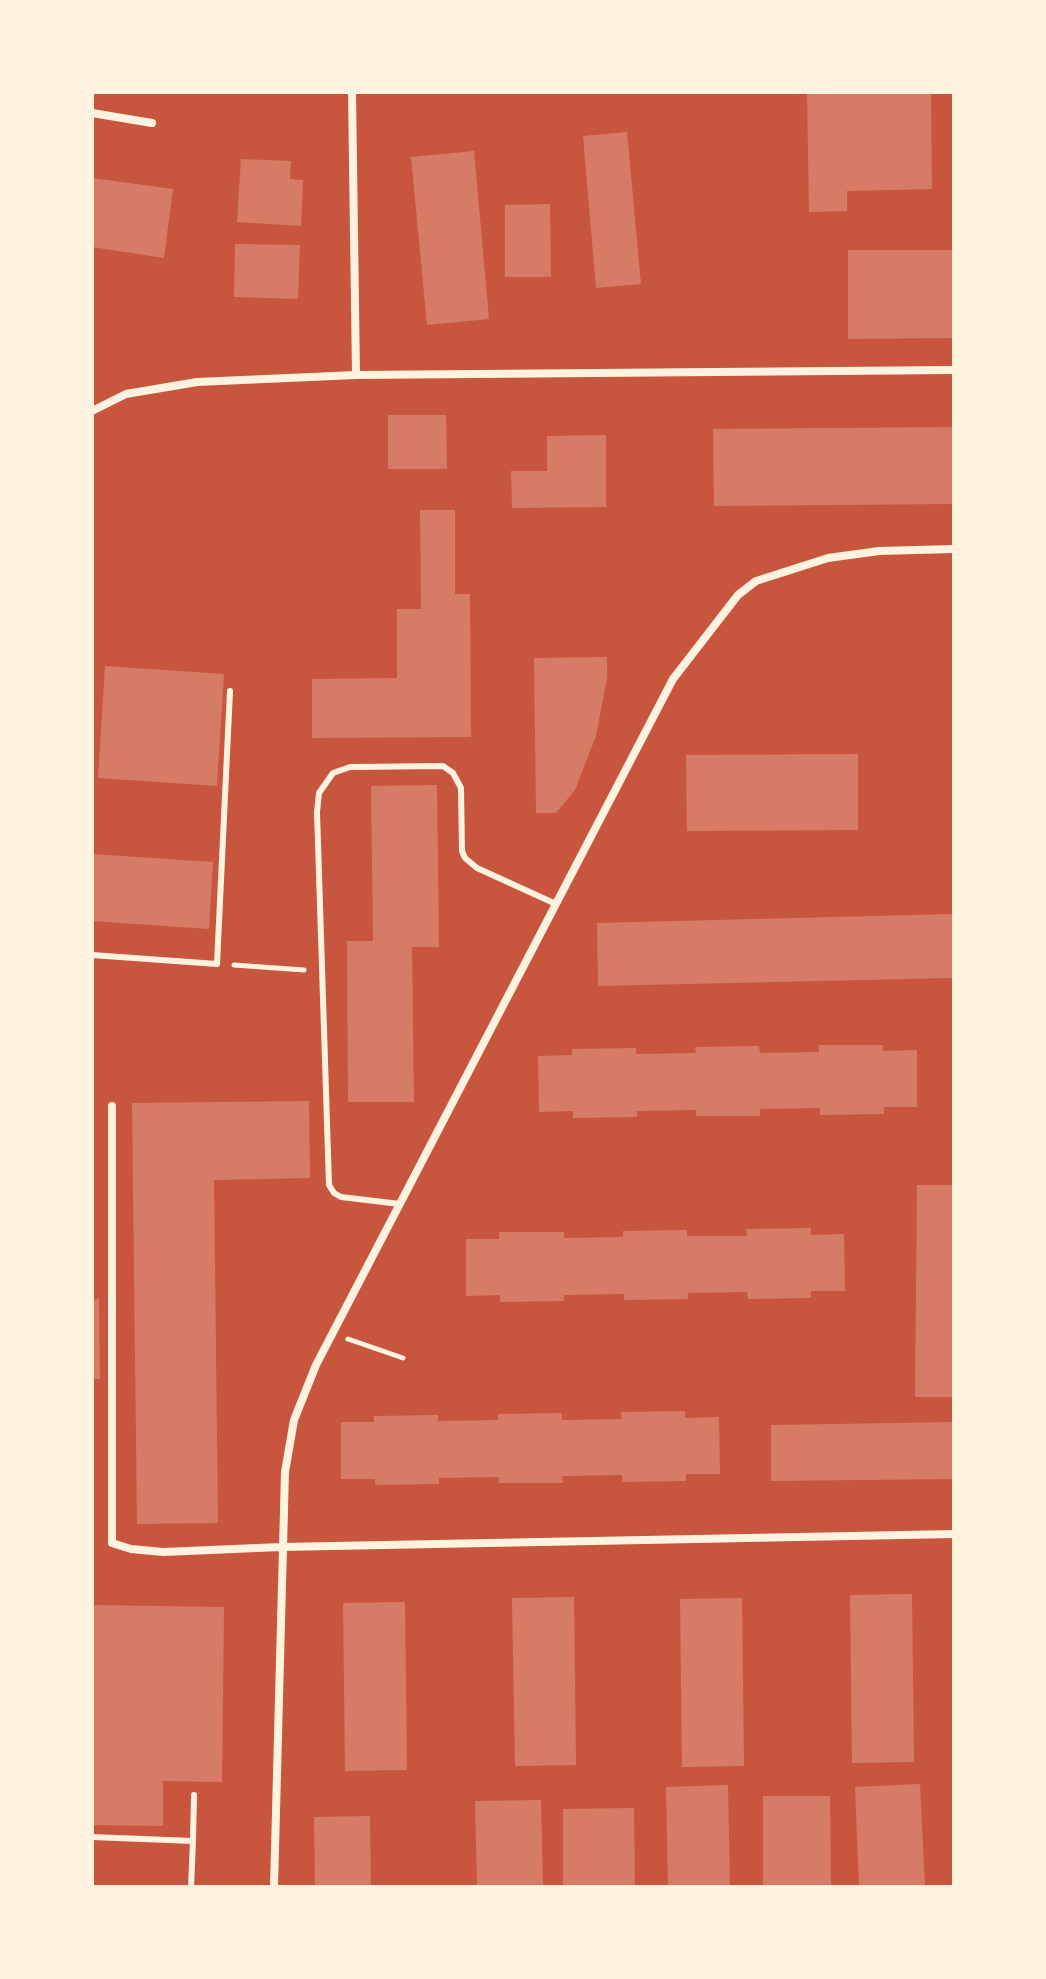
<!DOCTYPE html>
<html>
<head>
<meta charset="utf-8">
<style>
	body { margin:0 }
	#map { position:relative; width:1046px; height:1979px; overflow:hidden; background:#c8553d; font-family:"Asap Condensed",sans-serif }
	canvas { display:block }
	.frame { position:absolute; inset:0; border:94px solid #fff3e0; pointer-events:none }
</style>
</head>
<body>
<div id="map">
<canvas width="1046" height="1979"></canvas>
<div class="frame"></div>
</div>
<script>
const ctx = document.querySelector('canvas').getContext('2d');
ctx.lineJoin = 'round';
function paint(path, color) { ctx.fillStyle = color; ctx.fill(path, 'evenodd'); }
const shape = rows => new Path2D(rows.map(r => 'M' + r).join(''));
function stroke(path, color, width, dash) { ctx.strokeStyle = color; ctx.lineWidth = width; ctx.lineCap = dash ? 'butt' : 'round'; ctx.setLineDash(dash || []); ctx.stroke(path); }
const building = shape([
	[807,92,931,92,932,189,847,191,847,211,809,212],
	[627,132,641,284,596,288,583,136],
	[474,151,489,319,427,325,411,157],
	[241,159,291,161,290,179,303,180,301,226,237,222],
	[92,178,173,189,164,258,92,247],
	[550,204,551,277,505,277,505,205],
	[235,244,300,245,298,299,234,297],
	[848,250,954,250,954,338,848,339],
	[388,415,446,415,447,469,388,469],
	[954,427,954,504,714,506,713,429],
	[606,435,606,507,512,508,511,471,547,471,547,436],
	[420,510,455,510,455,594,470,594,471,737,312,738,312,679,397,678,397,609,421,609],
	[607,657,607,678,596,736,575,790,556,813,536,813,534,658],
	[105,666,224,674,217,786,98,778],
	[858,754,858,830,687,831,686,755],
	[437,785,439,947,412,947,414,1102,348,1102,347,941,373,941,371,786],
	[92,854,213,862,209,929,92,921],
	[952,914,953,978,598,986,597,923],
	[819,1045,883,1045,883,1051,917,1050,917,1107,884,1107,884,1114,820,1115,820,1108,760,1109,760,1116,696,1116,696,1110,637,1111,637,1117,573,1118,573,1111,539,1112,538,1056,572,1055,572,1049,636,1048,636,1054,696,1053,695,1047,759,1046,760,1053,819,1052],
	[309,1101,310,1178,214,1180,218,1523,137,1524,132,1103],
	[917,1185,954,1185,954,1397,915,1397],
	[811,1228,811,1235,844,1234,845,1291,811,1291,811,1298,748,1299,747,1292,688,1293,688,1299,624,1300,624,1294,564,1295,564,1301,500,1302,500,1295,466,1296,466,1239,499,1239,499,1232,564,1232,564,1238,623,1237,623,1231,687,1230,687,1236,747,1236,746,1229],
	[99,1299,100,1379,92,1379,92,1300],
	[685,1411,685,1418,719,1417,720,1474,686,1474,686,1481,622,1482,622,1475,562,1476,563,1483,499,1483,499,1477,439,1478,439,1484,375,1485,375,1479,341,1479,341,1422,374,1422,374,1416,438,1415,438,1421,498,1420,498,1414,562,1413,562,1420,622,1419,621,1412],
	[954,1422,954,1479,771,1481,771,1425],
	[912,1594,914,1762,852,1763,850,1595],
	[574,1597,576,1765,515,1766,512,1598],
	[742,1598,744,1766,682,1767,680,1599],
	[405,1602,407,1770,345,1771,343,1603],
	[92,1605,224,1607,222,1782,163,1781,163,1826,92,1825],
	[920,1784,925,1887,859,1887,855,1787],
	[728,1785,730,1887,668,1887,666,1787],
	[763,1796,830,1796,831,1887,763,1887],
	[541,1800,543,1887,477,1887,475,1801],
	[634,1808,635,1887,563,1887,563,1809],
	[370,1816,371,1887,315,1887,314,1817]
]);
const path = shape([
	[234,965,304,970],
	[348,1339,403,1358]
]);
const service = shape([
	[92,955,217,964,230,691],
	[400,1204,341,1197,334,1193,329,1185,317,812,319,793,333,773,350,767,443,766,453,773,461,788,462,851,465,858,477,868,556,904],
	[92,1837,193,1841,194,1795],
	[191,1887,193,1841]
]);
const minor = shape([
	[352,92,356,375],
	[92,113,152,123],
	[92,411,126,394,197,382,356,375,954,370],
	[112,1106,112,1543,131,1549,163,1552,281,1547,954,1534],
	[274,1887,285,1472,294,1420,316,1365,673,679,738,595,756,581,828,558,879,551,954,549]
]);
paint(building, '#d67c66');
stroke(path, '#fff3e0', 5);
stroke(service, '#fff3e0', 6);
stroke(minor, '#fff3e0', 8);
</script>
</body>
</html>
